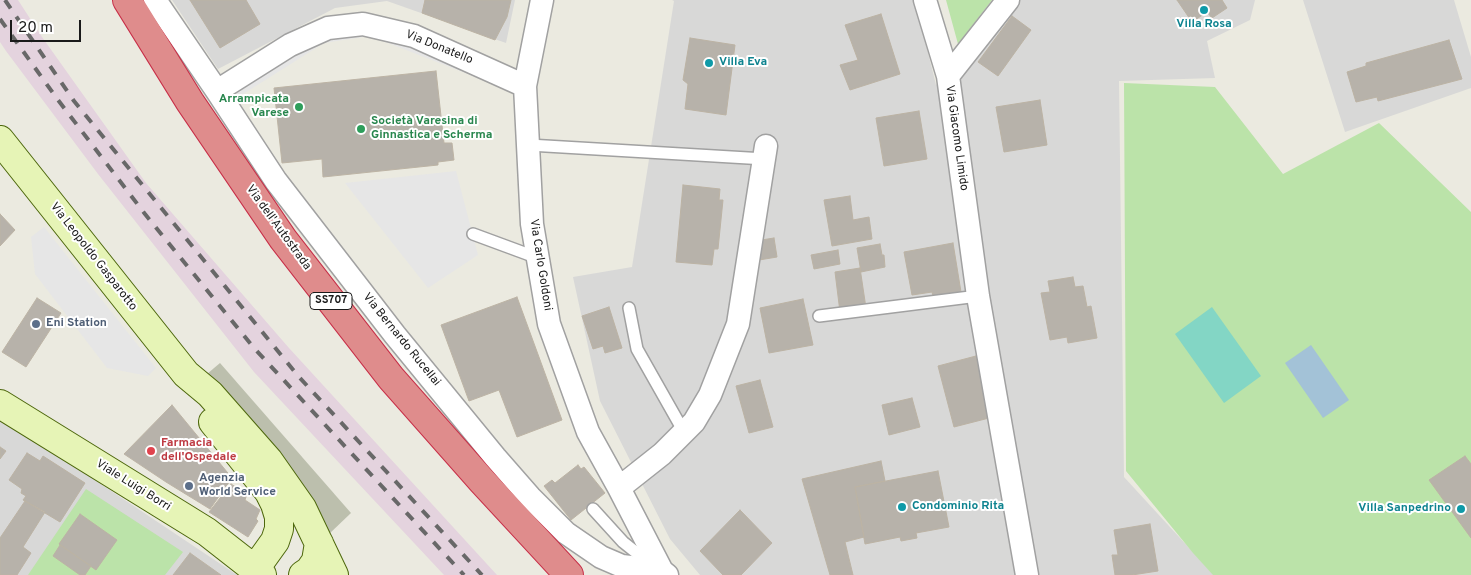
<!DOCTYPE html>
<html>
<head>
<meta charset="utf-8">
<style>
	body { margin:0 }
	#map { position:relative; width:1471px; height:575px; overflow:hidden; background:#ebeae0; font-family:Overpass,sans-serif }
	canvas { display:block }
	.scale { position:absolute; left:10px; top:20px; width:71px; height:22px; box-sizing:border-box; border:2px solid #1a1a1a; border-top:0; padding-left:6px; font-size:15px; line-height:18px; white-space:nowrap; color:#1a1a1a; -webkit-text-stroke:4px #fff; paint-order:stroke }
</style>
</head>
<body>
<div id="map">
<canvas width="1471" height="575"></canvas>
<div class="scale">20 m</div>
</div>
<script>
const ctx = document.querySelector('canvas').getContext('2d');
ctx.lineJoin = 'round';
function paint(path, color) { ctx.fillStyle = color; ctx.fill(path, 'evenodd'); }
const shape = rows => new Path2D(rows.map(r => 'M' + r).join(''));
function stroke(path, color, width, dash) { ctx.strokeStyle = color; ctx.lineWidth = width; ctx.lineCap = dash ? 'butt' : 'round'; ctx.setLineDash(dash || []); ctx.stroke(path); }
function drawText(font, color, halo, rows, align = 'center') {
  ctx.font = font + ' Overpass,sans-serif'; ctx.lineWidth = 4; ctx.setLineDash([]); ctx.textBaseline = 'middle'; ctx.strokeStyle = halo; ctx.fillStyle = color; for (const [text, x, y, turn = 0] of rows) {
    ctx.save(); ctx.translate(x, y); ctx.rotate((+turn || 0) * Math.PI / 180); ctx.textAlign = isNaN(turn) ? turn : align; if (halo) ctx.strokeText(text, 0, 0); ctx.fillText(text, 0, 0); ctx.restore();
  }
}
const residential = shape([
	[172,0,515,0,506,43,387,1,335,8,218,69],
	[672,0,915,0,936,85,1009,0,1255,0,1250,20,1207,41,1215,78,1119,81,1124,477,1214,575,700,575,670,539,600,401,573,277,632,267,674,1],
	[1303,0,1454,0,1471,57,1471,88,1345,132],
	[0,417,2,418,237,575,0,575]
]);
const industrial = shape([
	[0,0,18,0,42,37,146,183,289,348,497,575,444,575,254,372,98,174,6,51,0,42]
]);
const construction = shape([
	[220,363,351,513,328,535,207,374]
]);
const grass = shape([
	[946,0,992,0,958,44],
	[1124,83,1215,87,1283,174,1379,123,1471,212,1471,575,1213,575,1193,553,1126,471],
	[86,489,183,552,165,575,28,575]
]);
const pitch = shape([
	[1212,307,1261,376,1224,403,1175,334]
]);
const parking = shape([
	[372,30,494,75,491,83,370,36,324,43,240,96,235,91,322,37],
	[456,171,478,255,428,288,345,183],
	[44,227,156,368,148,376,107,368,35,274,31,237]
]);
const water = shape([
	[1311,345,1349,400,1323,418,1285,363]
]);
const building = shape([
	[190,0,246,0,260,24,220,48,190,0],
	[425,0,511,0,507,17,495,40,422,13,425,0],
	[1177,0,1222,0,1227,8,1212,18,1207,12,1192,22,1177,0],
	[881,14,900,74,850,90,840,65,858,60,845,25,881,14],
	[1012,16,1031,30,998,76,978,62,1012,16],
	[690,38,735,45,726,115,685,109,688,84,683,80,690,38],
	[1449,40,1462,79,1378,101,1377,97,1356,102,1347,72,1366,66,1366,63,1449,40],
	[436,71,444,143,452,143,454,160,438,162,438,165,323,177,322,159,282,163,274,88,436,71],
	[1040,100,1047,145,1004,152,996,107,1040,100],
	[919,111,927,159,884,166,876,118,919,111],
	[683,185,720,189,719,200,723,200,718,249,714,249,712,265,676,262,683,185],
	[850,196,853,220,869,217,872,239,832,246,824,200,850,196],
	[0,214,15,230,0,246,0,214],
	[774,238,777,257,753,261,755,241,774,238],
	[953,243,961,292,933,296,932,292,912,295,904,252,953,243],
	[880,244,882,255,884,255,885,267,861,272,857,248,880,244],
	[838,250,840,264,814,269,811,255,838,250],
	[860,268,866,308,840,312,835,272,860,268],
	[1073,277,1075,287,1083,286,1087,307,1091,306,1097,338,1068,343,1067,337,1050,340,1041,293,1050,292,1048,281,1073,277],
	[517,297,562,420,517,437,499,390,469,401,441,325,517,297],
	[37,298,61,313,26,367,2,352,37,298],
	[803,299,813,345,769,353,760,308,803,299],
	[609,307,622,348,605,353,603,346,593,349,582,316,609,307],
	[976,356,993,417,954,427,938,366,976,356],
	[760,380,773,427,749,433,736,386,760,380],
	[912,398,920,427,889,435,882,405,912,398],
	[172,405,232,478,210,509,166,482,124,454,172,405],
	[0,447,6,451,0,459,0,447],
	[27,453,40,461,43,456,85,483,60,522,25,501,23,500,26,496,21,493,22,489,9,480,27,453],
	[1465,456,1471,464,1471,538,1429,480,1465,456],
	[881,461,885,481,855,487,864,537,845,542,853,575,830,575,802,479,881,461],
	[578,465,581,469,584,467,605,493,571,520,544,486,552,480,555,483,578,465],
	[938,471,949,527,916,533,917,538,901,541,900,537,865,544,855,487,938,471],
	[231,484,247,494,245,500,260,510,256,519,258,521,248,537,209,512,231,484],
	[25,501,45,512,23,547,31,553,17,575,0,575,0,538,25,501],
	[740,510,772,543,741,575,723,575,700,551,740,510],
	[80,514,117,540,96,570,59,544,80,514],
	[1150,524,1158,571,1132,575,1115,575,1112,555,1118,555,1114,530,1150,524],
	[60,545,91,566,85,575,80,575,53,556,60,545],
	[190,553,221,575,173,575,190,553]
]);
const lane = shape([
	[529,145,765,159],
	[473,234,538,258],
	[629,308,637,349,684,432],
	[819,316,978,296],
	[593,509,623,542,653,566]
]);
const street = shape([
	[155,0,217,91,276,181,395,335,495,457,530,497,566,533,601,557,622,566,662,571],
	[542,0,525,86,532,224,549,324,588,432,619,488,662,571,667,575],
	[925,0,948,76,978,296,1027,575],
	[948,76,1008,0],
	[217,91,290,45,328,28,363,24,414,36,525,86],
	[619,488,662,454,694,422,710,395,738,324,766,146]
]);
const secondary = shape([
	[0,140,186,374,210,394,269,461,302,508,334,575],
	[0,404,207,532,262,575],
	[213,422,269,492,275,504,279,517,279,529,275,541,255,569],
	[303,575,309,571,316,561,319,543]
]);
const highway = shape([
	[127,0,190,102,283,239,391,378,482,481,569,575]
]);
const rail = shape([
	[5,0,74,101,299,377,482,575],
	[0,19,58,100,145,214,254,348,464,575]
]);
const markers = [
	[1204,10,5,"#0f9aa8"],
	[709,63,5,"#0f9aa8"],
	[299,107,5,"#2e9e5b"],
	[361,129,5,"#2e9e5b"],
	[36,324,5,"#5c6f8a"],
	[151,451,5,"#e0444e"],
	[189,486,5,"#5c6f8a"],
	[902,507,5,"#0f9aa8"],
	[1461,509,5,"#0f9aa8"]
];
const shields = [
	[331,301,42]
];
const shieldNames = [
	["SS707",331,301]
];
const cultureNames = [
	["Villa Rosa",1204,25,"center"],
	["Villa Eva",719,63],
	["Condominio Rita",912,507],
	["Villa Sanpedrino",1451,509,"right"]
];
const streetNames = [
	["Via Donatello",439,48,22],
	["Via Giacomo Limido",956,138,82],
	["Via dell'Autostrada",278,228,54],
	["Via Leopoldo Gasparotto",93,257,52],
	["Via Carlo Goldoni",540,265,81],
	["Via Bernardo Rucellai",401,340,51],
	["Viale Luigi Borri",133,486,32]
];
const leisureNames = [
	["Arrampicata",289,100],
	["Varese",289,114],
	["Società Varesina di",371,122,"left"],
	["Ginnastica e Scherma",371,136,"left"]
];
const serviceNames = [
	["Eni Station",46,324],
	["Agenzia",199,479],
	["World Service",199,493]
];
const healthNames = [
	["Farmacia",161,444],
	["dell'Ospedale",161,458]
];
paint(residential, '#d8d8d7');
paint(industrial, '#e4d3de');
paint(construction, '#bcbfad');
paint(grass, '#bbe3a9');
paint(pitch, '#83d6c5');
paint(parking, '#e6e6e6');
paint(water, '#a3c2d7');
paint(building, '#b7b2aa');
stroke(building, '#bcb3a4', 1);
stroke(lane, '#a1a1a1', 14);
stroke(street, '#a1a1a1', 25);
stroke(secondary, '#4d670c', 30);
stroke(highway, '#c82f48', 30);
stroke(lane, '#fff', 11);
stroke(street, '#fff', 22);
stroke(secondary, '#e6f4b6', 28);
stroke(highway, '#df8c8c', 28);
stroke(rail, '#686868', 4, [10, 10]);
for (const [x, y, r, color] of markers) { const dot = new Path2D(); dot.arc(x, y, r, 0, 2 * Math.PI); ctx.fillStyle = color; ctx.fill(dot); stroke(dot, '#fff', 2); }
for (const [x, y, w] of shields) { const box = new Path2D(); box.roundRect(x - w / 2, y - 8.5, w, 17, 4); ctx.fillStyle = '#fff'; ctx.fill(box); stroke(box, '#1a1a1a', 1); }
drawText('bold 11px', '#1a1a1a', null, shieldNames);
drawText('bold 12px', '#0d838f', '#fff', cultureNames, 'left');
drawText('12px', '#1a1a1a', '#fff', streetNames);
drawText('bold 12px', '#27864d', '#fff', leisureNames, 'right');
drawText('bold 12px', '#4e5e75', '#fff', serviceNames, 'left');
drawText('bold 12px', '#be3a42', '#fff', healthNames, 'left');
</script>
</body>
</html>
